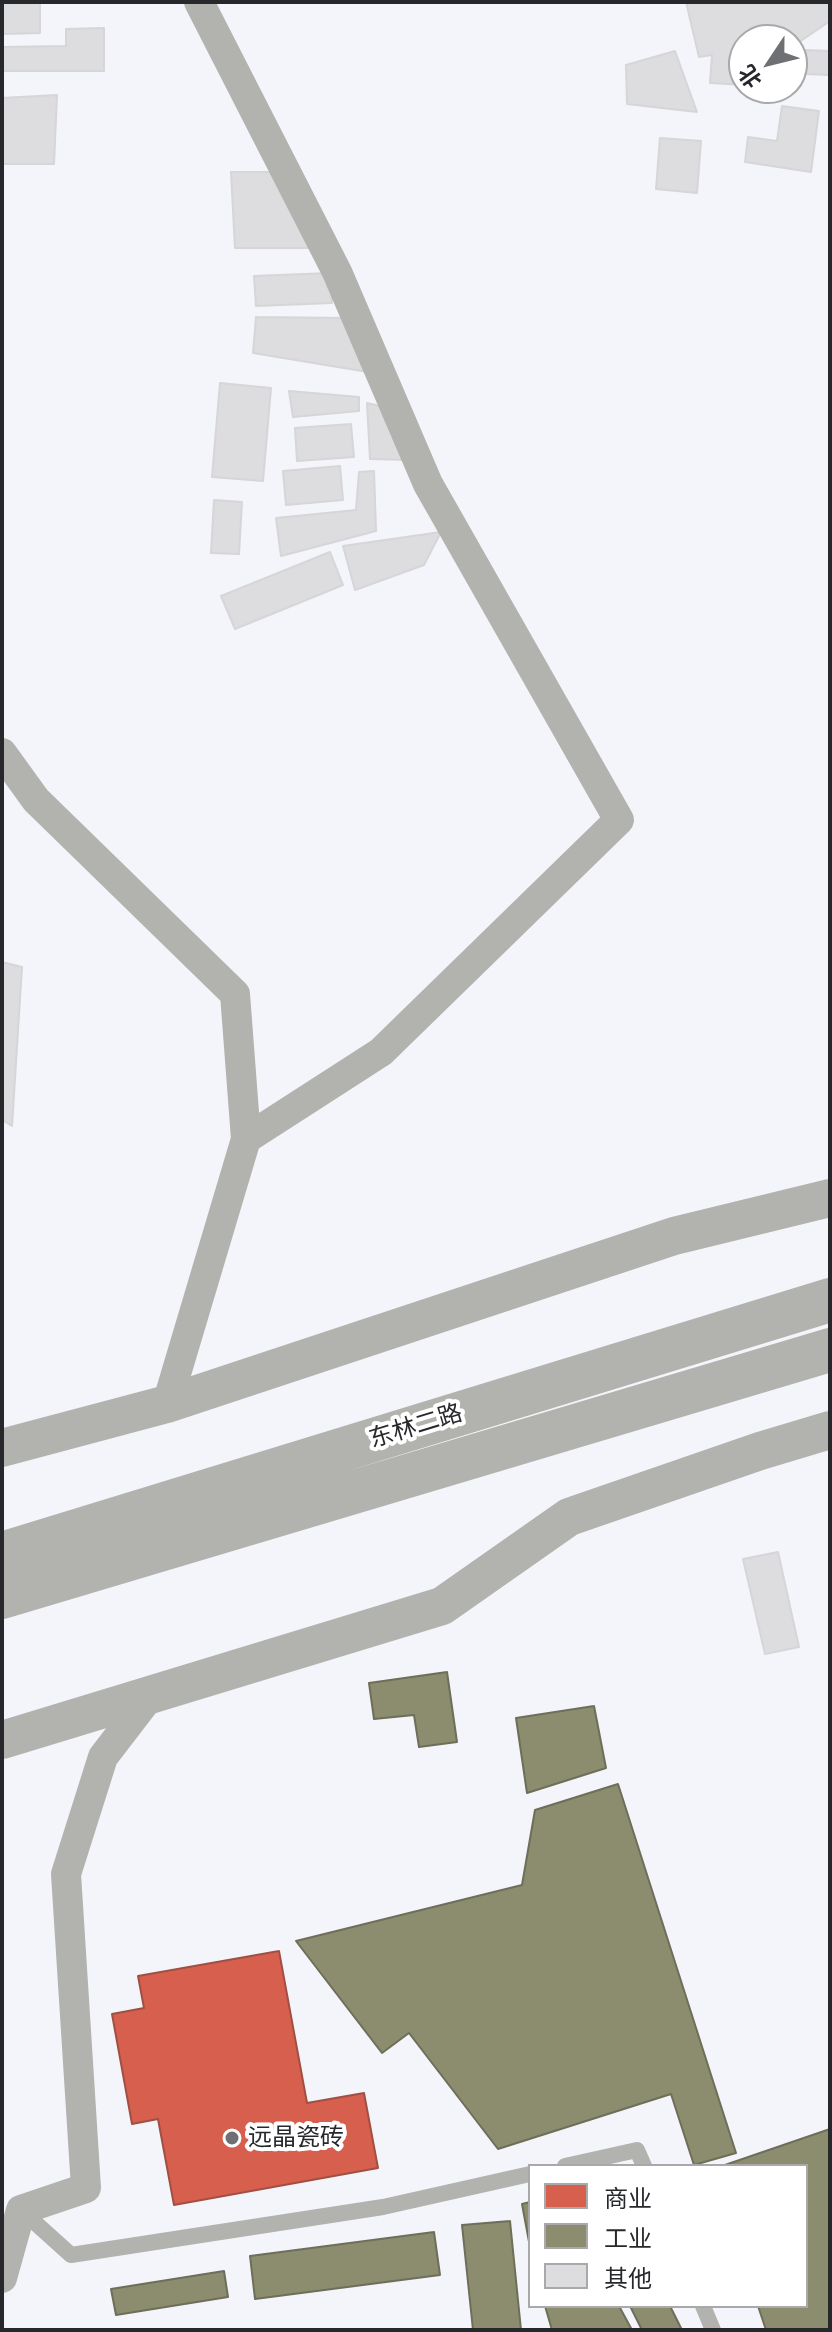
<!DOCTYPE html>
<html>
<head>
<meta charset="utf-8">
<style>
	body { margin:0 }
	#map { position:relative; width:832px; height:2332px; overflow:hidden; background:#f3f5fa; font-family:"Space Grotesk","Noto Sans SC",sans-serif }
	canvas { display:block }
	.frame { position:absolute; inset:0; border:4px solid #27282c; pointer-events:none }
	.legend { position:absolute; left:528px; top:2164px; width:280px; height:144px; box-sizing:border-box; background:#fff; border:2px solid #a9a9ab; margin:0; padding:10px 14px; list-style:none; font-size:24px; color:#27282c }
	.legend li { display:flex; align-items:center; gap:16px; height:40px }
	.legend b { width:40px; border:2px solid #a9a9ab }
	.north { position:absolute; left:728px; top:24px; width:80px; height:80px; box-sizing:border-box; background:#fff; border:2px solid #a9a9ab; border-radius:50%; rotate:235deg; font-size:22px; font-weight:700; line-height:32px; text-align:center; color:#27282c }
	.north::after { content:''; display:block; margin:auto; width:28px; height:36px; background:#6e7074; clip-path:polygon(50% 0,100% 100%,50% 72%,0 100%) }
</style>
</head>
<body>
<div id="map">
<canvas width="832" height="2332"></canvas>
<div class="frame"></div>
<ul class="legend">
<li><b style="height:22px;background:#d6604d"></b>商业</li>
<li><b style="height:22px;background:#8c8c6e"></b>工业</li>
<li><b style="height:22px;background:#dddcdf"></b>其他</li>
</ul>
<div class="north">北</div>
</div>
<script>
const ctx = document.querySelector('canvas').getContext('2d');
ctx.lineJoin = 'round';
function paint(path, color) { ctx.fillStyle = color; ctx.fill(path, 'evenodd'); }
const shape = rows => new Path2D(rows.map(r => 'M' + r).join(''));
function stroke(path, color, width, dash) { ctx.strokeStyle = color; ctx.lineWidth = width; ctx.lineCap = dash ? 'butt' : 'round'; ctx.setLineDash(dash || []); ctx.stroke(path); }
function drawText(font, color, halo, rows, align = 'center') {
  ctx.font = font + ' "Space Grotesk","Noto Sans SC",sans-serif'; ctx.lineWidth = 8; ctx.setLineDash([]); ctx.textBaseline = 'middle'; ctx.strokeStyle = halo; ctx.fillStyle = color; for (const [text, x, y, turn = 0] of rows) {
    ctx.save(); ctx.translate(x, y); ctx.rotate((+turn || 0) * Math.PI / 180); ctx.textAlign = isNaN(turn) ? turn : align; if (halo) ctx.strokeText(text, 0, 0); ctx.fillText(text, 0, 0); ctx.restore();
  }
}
const shops = shape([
	[279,1951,307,2103,364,2093,378,2168,174,2205,158,2119,132,2124,112,2014,144,2008,138,1976,279,1951]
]);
const industry = shape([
	[447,1672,457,1742,419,1747,414,1715,374,1719,369,1683,447,1672],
	[594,1706,606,1768,527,1793,516,1718,594,1706],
	[618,1784,736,2153,694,2165,671,2094,498,2149,409,2033,382,2053,296,1941,522,1885,535,1810,618,1784],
	[830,2129,830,2330,766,2330,758,2306,806,2306,806,2166,722,2166,830,2129],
	[530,2202,530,2247,522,2204,530,2202],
	[510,2221,521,2330,473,2330,462,2225,510,2221],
	[434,2232,440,2275,255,2299,250,2256,434,2232],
	[224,2271,228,2297,116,2315,111,2289,224,2271],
	[545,2306,619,2306,632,2330,552,2330,545,2306],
	[630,2306,670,2306,682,2330,642,2330,630,2306]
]);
const building = shape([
	[2,2,40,2,40,33,2,34,2,2],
	[686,2,830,2,830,21,792,47,792,40,744,40,744,85,710,83,712,55,699,57,686,2],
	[104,28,104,71,3,71,3,47,66,46,66,29,104,28],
	[804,50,830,51,830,75,804,74,804,50],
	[675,51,697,112,627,104,626,65,675,51],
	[57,95,54,164,2,164,2,98,57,95],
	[782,106,819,111,811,172,745,162,748,137,777,141,782,106],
	[660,138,701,141,697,193,656,189,660,138],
	[231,172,273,172,316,248,235,248,231,172],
	[330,273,332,303,256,306,254,276,330,273],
	[256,317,345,318,368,372,253,353,256,317],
	[220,383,271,388,263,481,212,477,220,383],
	[289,391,359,397,359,411,293,417,289,391],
	[367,403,384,407,410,460,370,459,367,403],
	[351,424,354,457,297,461,295,428,351,424],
	[340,466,343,500,286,505,283,471,340,466],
	[374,471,376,531,281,556,276,518,356,510,359,472,374,471],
	[214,500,242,502,239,554,211,553,214,500],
	[441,532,424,565,355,590,343,546,441,532],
	[330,552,343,585,235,629,221,596,330,552],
	[2,962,22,967,12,1126,2,1120,2,962],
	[778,1552,799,1647,765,1654,743,1559,778,1552]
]);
const service = shape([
	[565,2166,637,2150,644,2166],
	[21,2210,71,2255,383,2207,530,2174],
	[703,2306,713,2330]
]);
const minor = shape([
	[199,2,337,272,428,484,619,820,381,1052,246,1139],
	[2,753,36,800,235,994,246,1139,167,1404],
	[2,2278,21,2210,86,2188,66,1874,103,1757,149,1697]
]);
const tertiary = shape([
	[2,1448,167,1404,674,1236,830,1198],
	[2,1740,442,1606,569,1517,760,1451,830,1430]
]);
const secondary = shape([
	[2,1554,830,1300],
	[2,1597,830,1350]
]);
const markers = [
	[232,2138,8,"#6e7074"]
];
const streetNames = [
	["东林二路",416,1427,-17]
];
const poiNames = [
	["远晶瓷砖",248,2138]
];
paint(shops, '#d6604d');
stroke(shops, '#a24f43', 2);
paint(industry, '#8c8c6e');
stroke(industry, '#6e6e5a', 2);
paint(building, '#dddcdf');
stroke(building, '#d6d5d7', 2);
stroke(service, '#b2b3ae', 16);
stroke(minor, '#b2b3ae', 30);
stroke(tertiary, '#b2b3ae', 38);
stroke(secondary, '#b2b2ae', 44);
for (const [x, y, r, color] of markers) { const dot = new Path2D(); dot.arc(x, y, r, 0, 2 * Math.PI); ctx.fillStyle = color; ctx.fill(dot); stroke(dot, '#fff', 3); }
drawText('24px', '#27282c', '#fff', streetNames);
drawText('24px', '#27282c', '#fff', poiNames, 'left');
</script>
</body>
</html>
